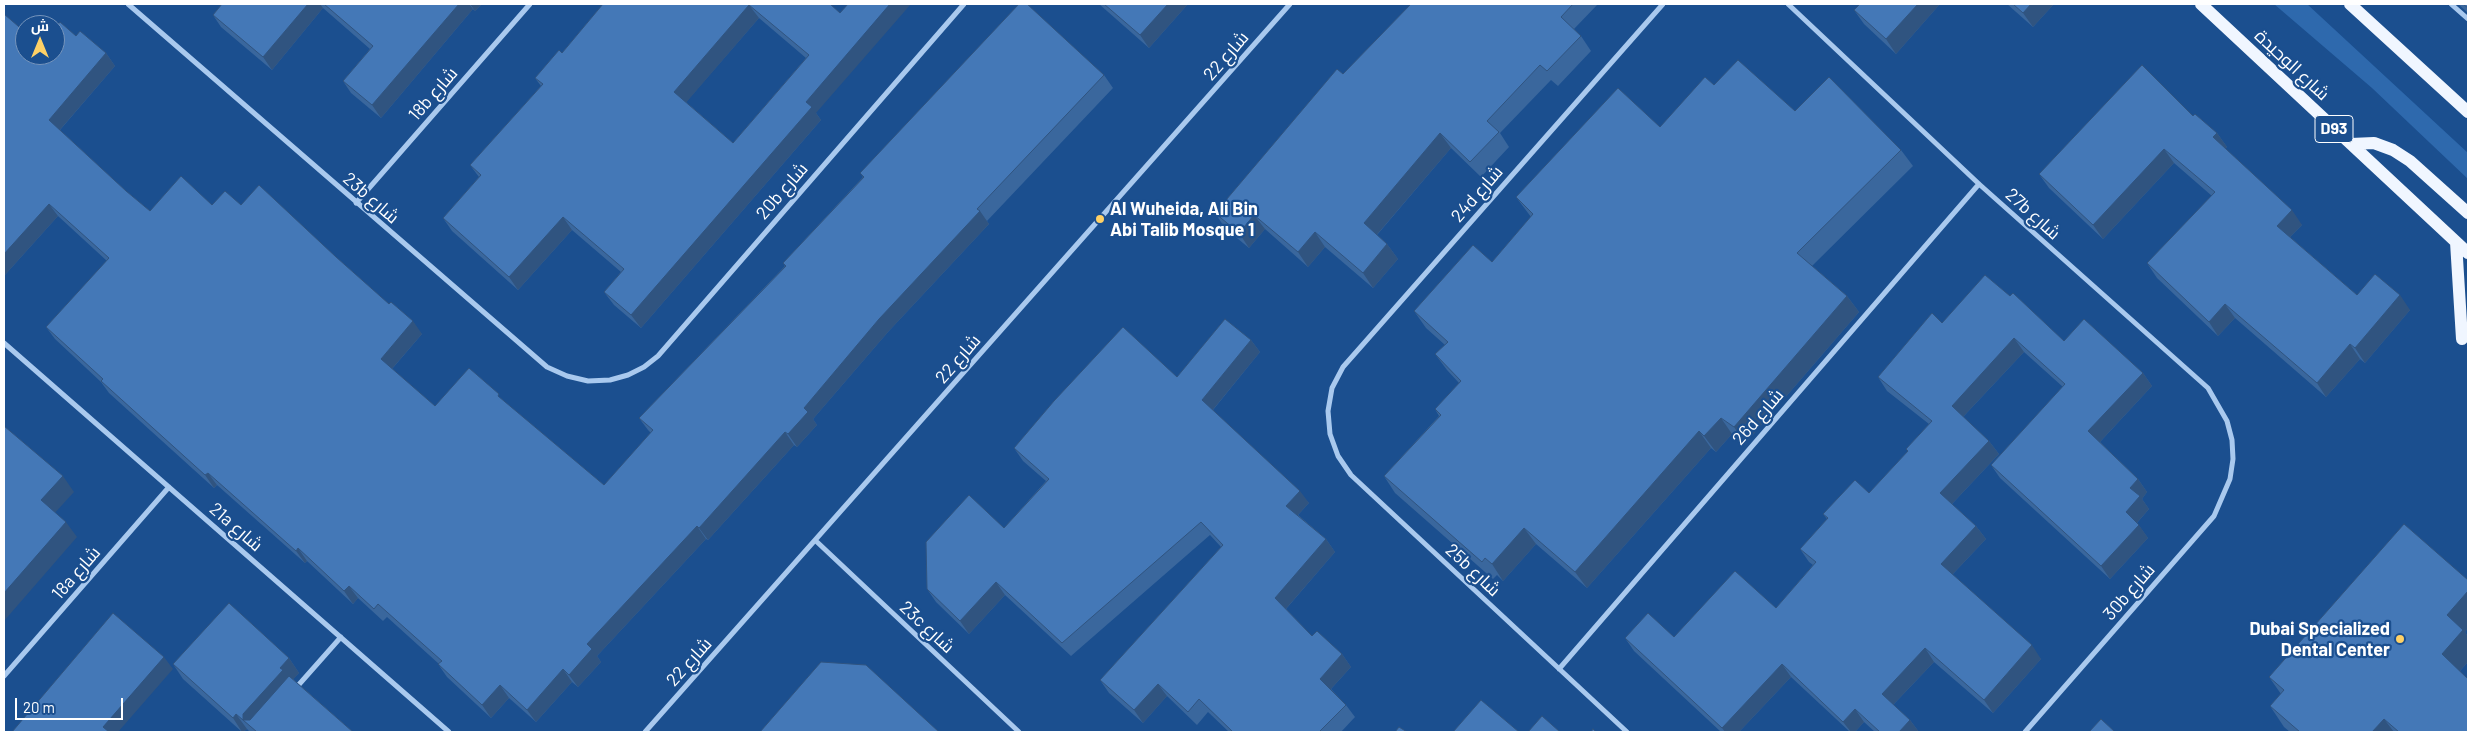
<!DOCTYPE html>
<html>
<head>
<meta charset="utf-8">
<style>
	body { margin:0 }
	#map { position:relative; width:2472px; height:736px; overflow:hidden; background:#1b4f8f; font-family:Barlow,Cairo,sans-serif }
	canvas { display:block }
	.frame { position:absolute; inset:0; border:5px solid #fff; pointer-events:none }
	.north { position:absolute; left:15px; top:15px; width:50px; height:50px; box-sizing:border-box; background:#1b4f8f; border:1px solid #7695bc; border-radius:50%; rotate:0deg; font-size:14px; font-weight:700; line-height:20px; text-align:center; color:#fff }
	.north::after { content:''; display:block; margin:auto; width:18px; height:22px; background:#ffd166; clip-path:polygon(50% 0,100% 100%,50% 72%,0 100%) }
	.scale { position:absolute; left:15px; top:698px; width:108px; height:22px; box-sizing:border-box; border:2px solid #fff; border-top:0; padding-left:6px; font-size:15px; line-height:18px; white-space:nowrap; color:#fff; -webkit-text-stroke:4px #1b4f8f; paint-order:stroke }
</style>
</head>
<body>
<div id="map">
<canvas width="2472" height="736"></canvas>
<div class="frame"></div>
<div class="north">ش</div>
<div class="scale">20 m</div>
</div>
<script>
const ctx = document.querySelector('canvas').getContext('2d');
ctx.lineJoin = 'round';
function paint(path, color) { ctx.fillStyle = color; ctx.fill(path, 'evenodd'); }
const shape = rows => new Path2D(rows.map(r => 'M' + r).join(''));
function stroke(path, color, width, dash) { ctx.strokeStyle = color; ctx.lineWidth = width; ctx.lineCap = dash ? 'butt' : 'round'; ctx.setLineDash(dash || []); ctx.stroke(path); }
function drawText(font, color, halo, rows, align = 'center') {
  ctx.font = font + ' Barlow,Cairo,sans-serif'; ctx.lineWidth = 4.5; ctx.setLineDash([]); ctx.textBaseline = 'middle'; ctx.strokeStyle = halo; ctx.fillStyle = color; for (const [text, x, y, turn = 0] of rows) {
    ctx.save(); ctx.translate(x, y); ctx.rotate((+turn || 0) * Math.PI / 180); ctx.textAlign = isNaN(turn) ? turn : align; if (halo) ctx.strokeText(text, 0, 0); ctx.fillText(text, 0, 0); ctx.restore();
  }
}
const green = shape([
	[2274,4,2307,4,2468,153,2468,179,2372,88]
]);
const minor = shape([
	[128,4,547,367,567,376,588,381,610,380,628,375,644,367,658,356,964,4],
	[1788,4,1979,184,2208,388,2227,421,2232,440,2233,459,2230,479,2214,516,2025,732],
	[2451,4,2468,19],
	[356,203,530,4],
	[4,343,449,732],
	[816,541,1019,732],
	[1559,669,1979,184],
	[4,676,169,487],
	[295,689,341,637],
	[645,732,1290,4],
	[1627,732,1351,475,1338,456,1330,434,1328,411,1332,388,1343,367,1663,4]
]);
const primary = shape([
	[2201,4,2468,253],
	[2350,4,2468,112],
	[2351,144,2374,143,2393,150,2410,161,2468,213],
	[2456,242,2462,339]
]);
const wall = shape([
	[222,4,482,4,475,11,473,9,381,118,351,93,343,81,370,49,323,8,272,70,221,27,213,15],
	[603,4,830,4,816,113,821,120,641,328,614,305,604,292,621,272,572,230,518,290,452,231,443,218,479,177,470,165,541,86,535,78,562,53],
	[759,18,806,58,733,143,686,102],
	[1099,4,1188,4,1149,48],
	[1411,4,1598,4,1574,29,1581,36,1591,51,1558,86,1551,80,1500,133,1509,147,1481,177,1451,148,1377,235,1387,244,1398,259,1373,288,1325,247,1308,267,1265,229,1249,248,1225,228,1215,213,1343,74],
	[1860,4,1940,4,1896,54,1864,24,1854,10],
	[2007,4,2054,4,2033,27],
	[2458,4,2468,4,2468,13],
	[76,36,106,53,115,66,60,130,126,191,150,211,212,205,241,205,336,257,422,334,392,369,435,406,504,402,604,485,651,433,648,430,639,418,785,266,783,263,863,177,860,173,1104,75,1113,88,987,221,989,224,888,332,813,419,817,425,797,447,794,445,708,540,706,539,597,656,601,662,578,687,572,682,536,722,509,698,491,718,447,677,438,664,439,664,387,617,383,621,358,598,353,604,307,561,305,563,217,485,214,488,109,393,101,382,55,339,46,327,107,261,58,216,4,276,25,55],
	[1714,85,1795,111,1901,150,1913,166,1812,266,1847,296,1859,312,1745,444,1732,434,1716,452,1711,448,1587,588,1536,544,1503,581,1497,575,1493,579,1395,493,1384,476,1439,416,1435,409,1459,383,1447,370,1435,354,1445,345,1426,328,1414,311,1492,262,1531,217,1516,197,1660,127],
	[2193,116,2217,133,2227,147,2225,149,2302,225,2290,237,2357,295,2410,310,2365,363,2360,359,2326,397,2235,318,2218,336,2157,278,2147,263,2212,196,2174,163,2103,239,2049,188,2039,174],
	[2010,296,2064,341,2143,373,2152,386,2100,442,2138,479,2147,492,2142,499,2149,509,2137,523,2148,538,2110,579,2000,478,1991,465,2063,387,2024,352,1963,417,1989,441,1999,454,1952,504,1976,526,1986,539,1952,575,2041,659,1993,713,1934,662,1893,705,1910,720,1919,732,1875,732,1864,722,1855,732,1850,732,1791,677,1739,732,1721,732,1634,651,1625,638,1674,637,1776,608,1813,565,1809,562,1800,549,1827,519,1823,514,1869,493,1908,451,1906,449,1929,424,1887,391,1878,377,1942,323],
	[1251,340,1260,352,1213,410,1309,503,1298,515,1326,539,1335,552,1286,609,1312,636,1342,654,1351,667,1331,689,1346,705,1355,717,1341,732,1229,732,1208,712,1197,725,1167,696,1143,723,1109,693,1100,680,1221,547,1210,535,1071,656,1005,595,969,634,936,602,927,589,1004,528,1046,481,1023,461,1014,448,1177,377],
	[2468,580,2468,628,2465,632,2468,637,2468,662,2460,671,2468,732,2290,732,2284,727,2270,706,2281,694,2269,677],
	[289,658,299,673,293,679,353,732,250,732,247,729,243,732,242,732,183,679,173,664]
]);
const shadedWall = shape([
	[308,4,320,4,323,8,272,70,263,57],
	[459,4,469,4,473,9,381,118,372,105],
	[470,4,482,4,475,11],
	[890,4,911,4,816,113,821,120,641,328,631,315,806,102],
	[1168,4,1188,4,1149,48,1140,35],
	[1918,4,1940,4,1896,54,1886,39],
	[2031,4,2054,4,2033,27,2023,13],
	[749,5,759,18,684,105,674,92],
	[106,53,115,66,58,132,49,120],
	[1440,133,1451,148,1374,238,1364,223],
	[2217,133,2227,147,2223,151,2213,137],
	[2164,149,2174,163,2103,239,2093,225],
	[49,204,58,216,4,276,4,254],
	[2292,210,2302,225,2287,240,2277,226],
	[980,211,989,224,888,332,813,419,817,425,797,447,788,434,804,408,879,319],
	[1254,215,1265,229,1249,248,1239,233],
	[563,217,572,230,518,290,509,277],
	[1315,232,1325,247,1308,267,1298,252],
	[1387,244,1398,259,1373,288,1363,273],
	[2400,295,2410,310,2365,363,2355,348],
	[1847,296,1859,312,1745,444,1734,427],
	[2225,304,2235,318,2218,336,2209,322],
	[413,321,422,334,390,371,381,359],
	[2014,338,2024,352,1961,419,1952,406],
	[1251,340,1260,352,1211,412,1202,400],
	[2350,344,2360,359,2326,397,2317,383],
	[2143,373,2152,386,2098,444,2088,431],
	[1721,418,1732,434,1716,452,1704,436],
	[1699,431,1711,448,1587,588,1575,572],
	[785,432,794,445,708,540,699,528],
	[1989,441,1999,454,1950,506,1940,493],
	[208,473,217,485,214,488,205,475],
	[63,476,74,492,52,516,41,500],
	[2138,479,2147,492,2142,499,2149,509,2135,525,2126,512,2130,488],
	[1300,491,1309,503,1295,518,1286,506],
	[66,522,77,537,4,621,4,593],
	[2139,525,2148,538,2110,579,2101,566],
	[697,526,706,539,597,656,601,662,578,687,569,675,587,644],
	[1976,526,1986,539,1950,577,1941,564],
	[1524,528,1536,544,1503,581,1492,564],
	[1326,539,1335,552,1284,611,1275,598],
	[298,548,307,561,305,563,296,551],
	[996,582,1005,595,969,634,960,621],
	[349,586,358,598,353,604,344,591],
	[2468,591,2468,628,2465,632,2468,637,2468,662,2457,674,2442,654,2447,615],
	[2032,645,2041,659,1993,713,1984,700],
	[1925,648,1934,662,1891,707,1882,694],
	[1342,654,1351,667,1329,691,1320,679],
	[164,657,173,669,118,732,107,732,103,727],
	[289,658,299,673,291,682,254,729,243,720,243,714,280,668],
	[1782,664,1791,677,1739,732,1725,732,1722,728],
	[563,669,572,682,536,722,527,710],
	[1158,684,1167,696,1143,723,1134,710],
	[500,685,509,698,491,718,482,705],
	[1855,709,1864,722,1855,732,1851,732,1843,722],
	[236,714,247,729,243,732,242,732,233,718],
	[2384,719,2394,732,2372,732],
	[1910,720,1919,732,1899,732]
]);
const building = shape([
	[222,4,308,4,263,57,213,15,222,4],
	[324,4,459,4,372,105,343,81,373,46,324,4],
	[603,4,830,4,840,13,848,4,890,4,806,102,812,107,631,315,604,292,624,269,563,217,509,277,443,218,481,175,470,165,543,84,535,78,559,50,562,53,603,4],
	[749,5,809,55,733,143,674,92,749,5],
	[1019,4,1027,4,1104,75,977,209,980,211,879,319,804,408,808,412,788,434,785,432,699,528,697,526,587,644,592,649,569,675,563,669,527,710,500,685,482,705,438,664,442,661,378,604,374,609,349,586,344,591,298,548,296,551,208,473,205,475,101,381,103,379,46,327,109,258,49,204,4,254,4,14,25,32,25,55,55,55,55,28,60,22,76,36,80,31,106,53,49,120,126,191,150,211,181,176,212,205,225,191,241,205,259,185,336,257,389,304,391,302,413,321,381,359,435,406,469,368,499,394,498,396,604,485,653,430,639,418,786,266,783,263,864,177,860,173,1019,4],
	[1104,4,1168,4,1140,35,1104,4],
	[1411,4,1573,4,1561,17,1581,36,1547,71,1540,65,1487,121,1499,132,1470,162,1440,133,1364,223,1387,244,1363,273,1315,232,1298,252,1254,215,1239,233,1215,213,1337,69,1343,74,1411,4],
	[1860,4,1918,4,1886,39,1854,10,1860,4],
	[2013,4,2031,4,2023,13,2013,4],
	[2463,4,2468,4,2468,8,2463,4],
	[1738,60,1795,111,1829,77,1901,150,1797,253,1847,296,1734,427,1721,418,1704,436,1699,431,1575,572,1524,528,1492,564,1485,558,1482,562,1384,476,1441,415,1435,409,1461,381,1435,354,1448,342,1414,311,1473,245,1492,262,1533,214,1516,197,1618,88,1660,127,1705,77,1714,85,1738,60],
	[2142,65,2193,116,2195,114,2217,133,2213,137,2292,210,2277,226,2357,295,2375,274,2400,295,2355,348,2350,344,2317,383,2225,304,2209,322,2147,263,2215,192,2164,149,2093,225,2039,174,2142,65],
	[1985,275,2010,296,2013,293,2064,341,2084,319,2143,373,2088,431,2138,479,2130,488,2140,496,2126,512,2139,525,2101,566,1991,465,2065,384,2014,338,1952,406,1989,441,1940,493,1976,526,1941,564,2032,645,1984,700,1925,648,1882,694,1910,720,1899,732,1880,732,1855,709,1843,722,1782,664,1722,728,1625,638,1648,613,1674,637,1735,571,1776,608,1816,562,1800,549,1828,518,1823,514,1855,480,1869,493,1908,451,1906,449,1932,421,1878,377,1932,313,1942,323,1985,275],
	[1225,319,1251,340,1202,400,1300,491,1286,506,1326,539,1275,598,1312,636,1317,631,1342,654,1320,679,1346,705,1319,732,1233,732,1199,699,1188,712,1158,684,1134,710,1100,680,1223,545,1201,522,1062,643,996,582,960,621,927,589,926,542,969,495,1004,528,1049,479,1014,448,1054,401,1123,327,1177,377,1225,319],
	[4,426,63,476,41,500,66,522,4,593,4,426],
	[2404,524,2468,580,2468,591,2447,615,2463,630,2442,654,2468,679,2468,732,2399,732,2384,719,2372,732,2300,732,2270,706,2284,690,2269,677,2404,524],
	[229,603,289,658,280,668,283,670,243,714,243,720,250,720,289,676,353,732,257,732,236,714,233,718,173,664,229,603],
	[113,613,164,657,103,727,109,732,12,732,113,613],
	[821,662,866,665,939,732,760,732,821,662],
	[1481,700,1519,732,1453,732,1481,700],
	[1542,716,1560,732,1528,732,1542,716],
	[2101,719,2115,732,2089,732,2101,719],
	[1399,727,1407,732,1395,732,1399,727],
	[1593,729,1596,732,1591,732,1593,729]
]);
const markers = [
	[1100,219,5,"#ffd166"],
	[2400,639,5,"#ffd166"]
];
const shields = [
	[2334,129,38]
];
const shieldNames = [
	["D93",2334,129]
];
const streetNames = [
	["شارع 22",1226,56,-49],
	["شارع الوحيدة",2292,65,43],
	["18b شارع",433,94,-49],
	["20b شارع",782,191,-49],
	["24d شارع",1477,194,-49],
	["23b شارع",371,198,41],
	["27b شارع",2033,214,42],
	["شارع 22",958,359,-49],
	["26d شارع",1758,417,-49],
	["21a شارع",236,527,41],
	["25b شارع",1473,570,43],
	["18a شارع",76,573,-49],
	["30b شارع",2129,592,-49],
	["23c شارع",927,627,43],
	["شارع 22",689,662,-48]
];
const poiNames = [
	["Al Wuheida, Ali Bin",1110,209],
	["Abi Talib Mosque 1",1110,230],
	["Dubai Specialized",2390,629,"right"],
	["Dental Center",2390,650,"right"]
];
paint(green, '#2e69ad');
stroke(minor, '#a9c9ee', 5);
stroke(primary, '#f0f6ff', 12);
paint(wall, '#3a679d');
paint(shadedWall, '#305480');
paint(building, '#4478b7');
stroke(building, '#305480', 1);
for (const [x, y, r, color] of markers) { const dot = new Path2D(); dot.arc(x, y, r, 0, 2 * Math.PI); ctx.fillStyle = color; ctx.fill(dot); stroke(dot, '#1b4f8f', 2); }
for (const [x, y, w] of shields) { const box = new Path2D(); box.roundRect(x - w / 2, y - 13.5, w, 27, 4); ctx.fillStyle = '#1b4f8f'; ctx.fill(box); stroke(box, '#fff', 1); }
drawText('bold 16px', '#fff', null, shieldNames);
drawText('18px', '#fff', '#1b4f8f', streetNames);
drawText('bold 18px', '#fff', '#1b4f8f', poiNames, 'left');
</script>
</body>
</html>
